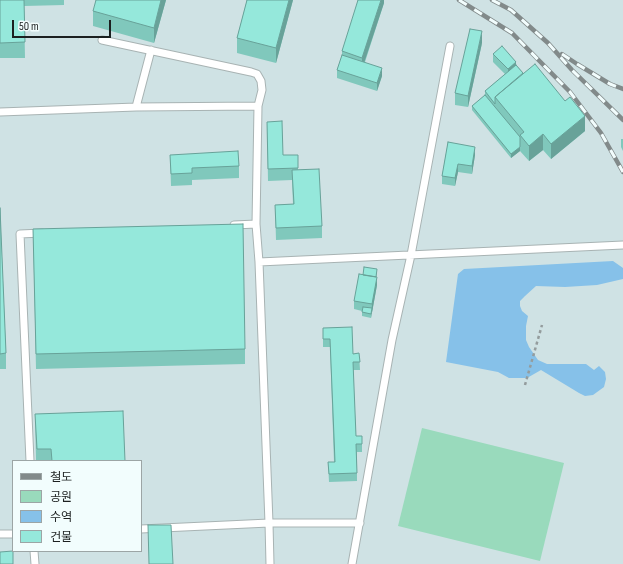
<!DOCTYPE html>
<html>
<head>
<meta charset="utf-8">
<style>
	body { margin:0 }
	#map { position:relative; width:623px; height:564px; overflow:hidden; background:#e4eff0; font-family:"Sofia Sans Condensed","Noto Sans KR",sans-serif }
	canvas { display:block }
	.legend { position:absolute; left:12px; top:460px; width:130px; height:92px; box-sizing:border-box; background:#f2fdfd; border:1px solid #9ca5a5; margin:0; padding:5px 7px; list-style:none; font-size:12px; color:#1c2020 }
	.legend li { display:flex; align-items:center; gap:8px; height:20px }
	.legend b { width:20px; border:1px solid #9ca5a5 }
	.scale { position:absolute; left:12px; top:20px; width:99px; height:18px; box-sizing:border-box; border:2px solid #1c2020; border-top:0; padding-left:5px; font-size:12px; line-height:14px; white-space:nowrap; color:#1c2020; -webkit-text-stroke:3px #f2fdfd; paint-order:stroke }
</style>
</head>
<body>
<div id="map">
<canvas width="623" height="564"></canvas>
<ul class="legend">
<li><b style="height:5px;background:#828a8a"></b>철도</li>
<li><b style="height:11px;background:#99dabc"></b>공원</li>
<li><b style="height:11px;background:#86c1e9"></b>수역</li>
<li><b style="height:11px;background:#95e8db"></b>건물</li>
</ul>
<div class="scale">50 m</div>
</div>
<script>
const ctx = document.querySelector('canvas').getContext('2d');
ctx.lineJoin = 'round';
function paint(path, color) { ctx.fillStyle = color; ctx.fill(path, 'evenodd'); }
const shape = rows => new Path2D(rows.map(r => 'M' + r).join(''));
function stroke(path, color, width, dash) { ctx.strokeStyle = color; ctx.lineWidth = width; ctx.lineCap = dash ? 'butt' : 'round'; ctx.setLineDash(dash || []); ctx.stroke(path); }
const built = shape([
	[0,0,623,0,623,564,0,564],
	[13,461,141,461,141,551,13,551]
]);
const green = shape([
	[422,428,564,463,540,561,398,526]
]);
const water = shape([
	[613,261,623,268,623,279,597,285,565,287,536,286,525,296,520,301,520,306,522,311,528,316,526,326,526,340,529,347,538,360,547,364,586,364,594,370,599,366,605,372,606,379,604,387,593,395,585,396,579,393,541,370,527,378,509,378,498,372,446,362,458,274,464,269]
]);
const path = shape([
	[525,385,542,325]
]);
const lane = shape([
	[102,40,251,72,257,74,261,81,262,90,258,106],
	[136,107,151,50],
	[0,112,136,107,258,106,256,224,259,262,269,523,141,529],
	[234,225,256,224],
	[259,262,623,245],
	[30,461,20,234,42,233],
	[0,534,13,534],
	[34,551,35,564],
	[270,564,269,523,360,523],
	[352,564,392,340,411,255,450,46]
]);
const rail = shape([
	[459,0,512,33,570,92,601,133,623,172],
	[492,0,511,10,548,43,572,70,623,120],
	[562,54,577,64,610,84,623,89]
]);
const wall = shape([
	[0,0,64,0,64,5,24,6,25,58,0,58],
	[166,0,154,43,93,26,93,11],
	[247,0,293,0,276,63,237,53,237,38],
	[384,0,384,3,365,62,382,76,377,91,337,78,337,70,342,55,342,51],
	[482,43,468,107,455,105,455,93],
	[493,54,516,65,523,73,585,131,551,159,543,150,529,161,520,151,511,158,472,110,472,106,485,95,485,91,505,74,493,62],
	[267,122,283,155,298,155,298,170,322,226,322,238,276,240,275,205,293,204,292,180,268,181],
	[621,139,623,139,623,151,621,147],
	[448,142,475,155,472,174,458,172,455,186,442,184,442,176],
	[170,155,239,166,239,178,192,180,192,185,171,186],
	[0,208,6,353,6,369,0,369],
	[33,229,245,349,245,364,36,369],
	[377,273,376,277,377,285,371,318,362,316,362,311,354,309,354,301,363,275],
	[323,328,353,354,359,353,360,370,353,370,356,436,362,436,362,452,357,452,357,481,329,482,328,462,334,462,330,347,323,347],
	[35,414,125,461,36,461]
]);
const shadedWall = shape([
	[161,0,166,0,154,43,154,28],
	[289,0,293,0,276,63,276,48],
	[381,0,384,0,384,3,362,69,362,58],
	[482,31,482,43,468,107,468,96],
	[516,62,516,70,508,77,508,69],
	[382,68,382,76,377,91,377,83],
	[585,116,585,131,551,159,551,144],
	[543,134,543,150,529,161,529,146],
	[475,147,475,155,472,174,472,166],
	[520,147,520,151,511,158,511,154],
	[458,164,458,172,455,186,455,178],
	[377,277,377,285,371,318,372,304]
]);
const building = shape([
	[0,0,24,0,25,42,0,43,0,0],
	[96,0,161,0,154,28,93,11,96,0],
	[247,0,289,0,276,48,237,38,247,0],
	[358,0,381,0,362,58,342,51,358,0],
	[470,29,482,31,468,96,455,93,470,29],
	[502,46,516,62,508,69,493,54,502,46],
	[342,55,382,68,377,83,337,70,342,55],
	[535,64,565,101,570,97,585,116,551,144,543,134,529,146,520,135,524,132,495,97,535,64],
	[516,65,523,73,495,97,495,104,485,91,516,65],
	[485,95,520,137,520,147,511,154,472,106,485,95],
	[282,121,283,155,298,155,298,168,268,169,267,122,282,121],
	[448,142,475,147,472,166,458,164,455,178,442,176,448,142],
	[238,151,239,166,192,168,192,173,171,174,170,155,238,151],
	[319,169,322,226,276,228,275,205,294,204,292,170,319,169],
	[0,208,6,353,0,354,0,208],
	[243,224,245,349,36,354,33,229,243,224],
	[364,267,377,269,376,277,363,275,364,267],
	[359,274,377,277,372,304,354,301,359,274],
	[363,307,372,308,371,314,362,312,363,307],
	[352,327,353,354,359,353,360,362,353,362,356,436,362,436,362,444,356,444,357,473,329,474,328,462,335,462,330,339,323,339,323,328,352,327],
	[123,411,125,461,52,461,51,449,37,449,35,414,123,411],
	[148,525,171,525,173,564,149,564,148,525],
	[13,551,13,564,0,564,0,552,13,551]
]);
paint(built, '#cfe2e4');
paint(green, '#99dabc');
paint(water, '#86c1e9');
stroke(lane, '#a8b3b3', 9);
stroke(path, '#949c9d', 2.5, [3, 3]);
stroke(lane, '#fff', 7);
stroke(rail, '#828a8a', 4.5);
stroke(rail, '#f2fdfd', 3, [9]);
paint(wall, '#80c8bc');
paint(shadedWall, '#68a299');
paint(building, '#95e8db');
stroke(building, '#68a299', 1);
</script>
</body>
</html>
